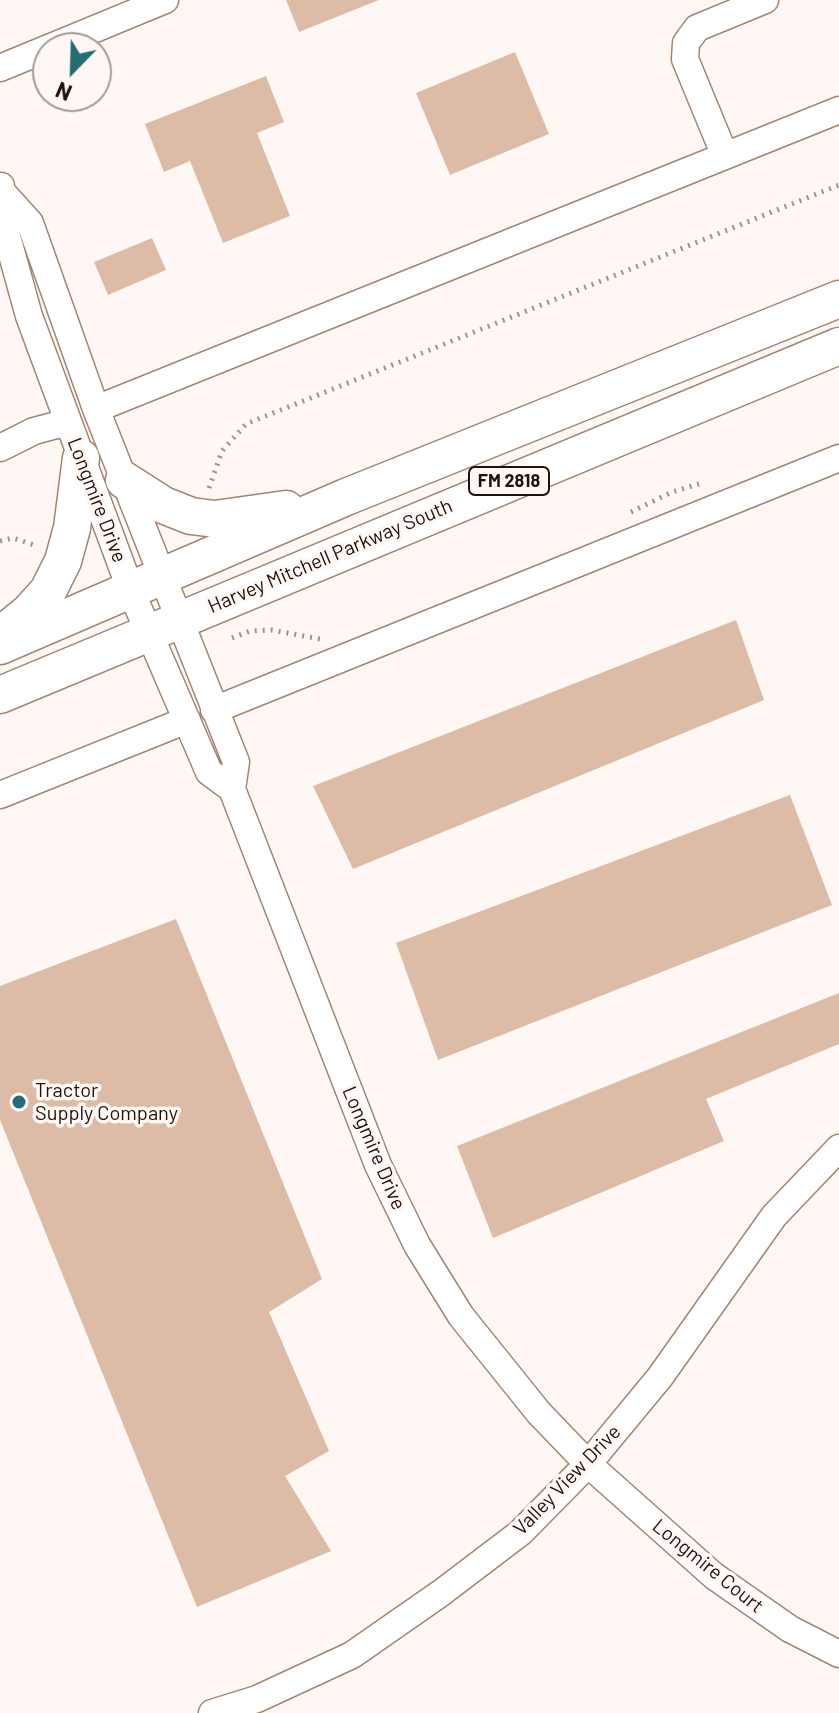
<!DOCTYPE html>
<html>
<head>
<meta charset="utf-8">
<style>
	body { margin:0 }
	#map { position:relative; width:839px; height:1713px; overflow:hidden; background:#fef7f3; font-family:Barlow,sans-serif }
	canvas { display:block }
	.north { position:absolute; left:32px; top:32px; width:80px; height:80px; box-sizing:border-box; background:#fef7f3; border:2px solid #a59c97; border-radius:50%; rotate:203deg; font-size:22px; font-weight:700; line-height:32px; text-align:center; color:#1f130c }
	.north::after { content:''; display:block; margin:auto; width:28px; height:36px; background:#236e75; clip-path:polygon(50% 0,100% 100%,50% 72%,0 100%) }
</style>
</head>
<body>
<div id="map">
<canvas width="839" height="1713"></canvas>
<div class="north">N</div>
</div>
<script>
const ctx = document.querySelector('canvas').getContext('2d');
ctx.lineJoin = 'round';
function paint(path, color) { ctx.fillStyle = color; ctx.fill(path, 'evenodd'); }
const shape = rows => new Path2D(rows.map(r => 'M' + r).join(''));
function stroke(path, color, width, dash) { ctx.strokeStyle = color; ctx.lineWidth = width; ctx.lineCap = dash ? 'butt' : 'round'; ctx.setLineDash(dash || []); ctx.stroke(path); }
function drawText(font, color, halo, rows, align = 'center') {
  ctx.font = font + ' Barlow,sans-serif'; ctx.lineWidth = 7; ctx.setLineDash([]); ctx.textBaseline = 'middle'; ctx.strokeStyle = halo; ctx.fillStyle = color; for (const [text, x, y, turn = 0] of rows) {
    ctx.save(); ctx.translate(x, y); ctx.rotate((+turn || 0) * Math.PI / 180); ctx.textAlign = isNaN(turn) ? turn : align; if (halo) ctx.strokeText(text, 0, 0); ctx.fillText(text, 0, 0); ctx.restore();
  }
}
const building = shape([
	[286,0,379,0,299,32],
	[515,52,549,134,450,175,416,93],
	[266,76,284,122,257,133,290,216,223,243,190,161,164,172,145,124],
	[152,238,166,270,108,295,94,262],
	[736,620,764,700,353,869,313,786],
	[790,795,832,905,438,1060,396,943],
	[176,919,322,1279,269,1312,329,1451,285,1476,331,1551,197,1607,0,1120,0,986],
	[839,993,839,1044,706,1099,724,1141,493,1238,457,1146]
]);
const path = shape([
	[209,488,222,451,246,424,839,185],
	[631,512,672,492,699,484],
	[0,541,13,538,37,546],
	[232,638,250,631,271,630,320,639]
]);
const minor = shape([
	[0,68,165,0],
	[725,156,685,59,686,43,697,28,765,0],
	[1,186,3,222,29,316,131,591,209,772,232,789],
	[2,192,30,223,96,409,236,762,232,789,378,1165,417,1245,461,1316,539,1413,588,1464,714,1576,790,1629,839,1654],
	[96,409,839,110],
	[0,448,34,431,68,422],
	[214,710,839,458],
	[0,795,187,720],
	[212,1713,257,1699,352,1655,441,1593,520,1533,588,1464,660,1377,774,1216,839,1148]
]);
const highway = shape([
	[124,480,163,505,191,516,215,519,286,509],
	[2,634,28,613,48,591,63,561,72,528,81,458],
	[0,646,346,497,839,299],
	[0,695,839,346]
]);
const markers = [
	[19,1102,8,"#236e75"]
];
const shields = [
	[509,481,80]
];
const shieldNames = [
	["FM 2818",509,481]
];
const streetNames = [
	["Longmire Drive",97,500,69],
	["Harvey Mitchell Parkway South",330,556,-23],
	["Longmire Drive",374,1148,67],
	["Valley View Drive",567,1480,-46],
	["Longmire Court",708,1566,39]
];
const poiNames = [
	["Tractor",35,1090],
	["Supply Company",35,1113]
];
paint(building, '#ddbca7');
stroke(minor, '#a38571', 29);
stroke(highway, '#a38571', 39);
stroke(path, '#9e948f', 5, [2, 6]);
stroke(minor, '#fff', 26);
stroke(highway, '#fff', 36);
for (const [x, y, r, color] of markers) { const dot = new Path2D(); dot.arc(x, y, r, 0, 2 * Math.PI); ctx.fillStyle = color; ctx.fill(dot); stroke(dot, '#fef7f3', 3); }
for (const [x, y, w] of shields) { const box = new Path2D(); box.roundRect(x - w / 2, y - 14, w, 28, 6); ctx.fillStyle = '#fef7f3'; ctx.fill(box); stroke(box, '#1f130c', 2); }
drawText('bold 18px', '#1f130c', null, shieldNames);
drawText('20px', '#1f130c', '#fef7f3', streetNames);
drawText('20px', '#1f130c', '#fef7f3', poiNames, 'left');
</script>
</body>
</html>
